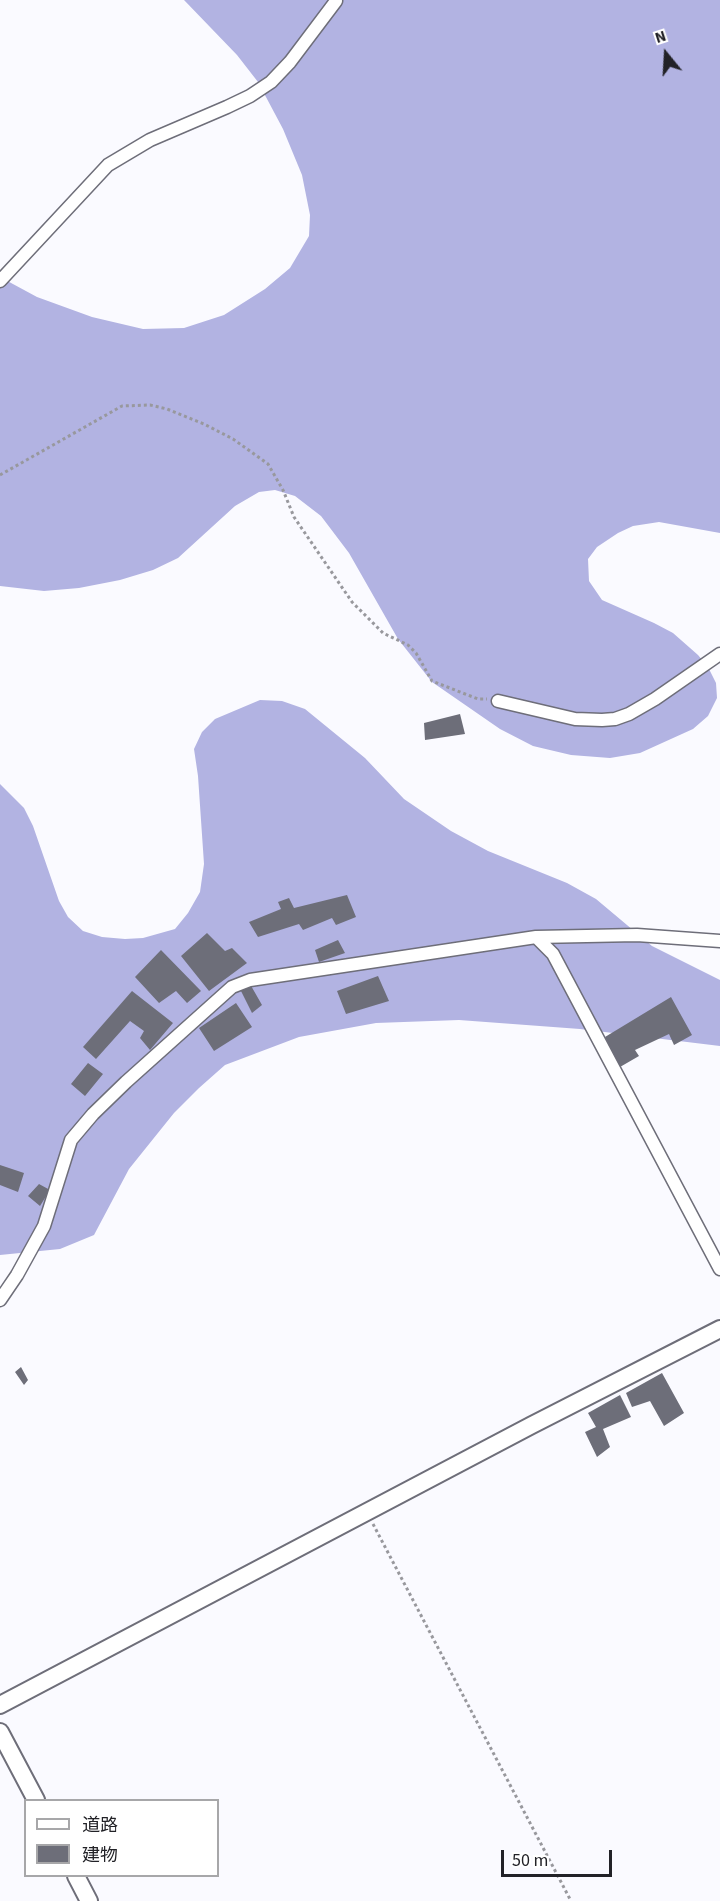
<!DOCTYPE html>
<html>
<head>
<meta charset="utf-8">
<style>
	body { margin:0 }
	#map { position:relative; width:720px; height:1901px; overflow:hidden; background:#fafaff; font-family:"Source Sans 3","Noto Sans JP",sans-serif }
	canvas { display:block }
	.legend { position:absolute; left:24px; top:1799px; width:195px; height:78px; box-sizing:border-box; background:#fff; border:2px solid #a7a7a9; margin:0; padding:8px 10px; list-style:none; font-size:18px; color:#222227 }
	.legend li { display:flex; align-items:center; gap:12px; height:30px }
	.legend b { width:30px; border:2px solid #a7a7a9 }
	.north { position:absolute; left:636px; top:24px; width:60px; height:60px; -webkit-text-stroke:4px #fff; paint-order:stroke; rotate:342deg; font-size:16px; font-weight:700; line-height:24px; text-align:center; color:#222227 }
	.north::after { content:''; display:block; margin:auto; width:21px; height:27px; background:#222227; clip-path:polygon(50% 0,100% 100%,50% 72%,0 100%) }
	.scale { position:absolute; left:501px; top:1850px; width:111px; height:27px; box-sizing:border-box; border:3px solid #222227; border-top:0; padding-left:8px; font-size:18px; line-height:21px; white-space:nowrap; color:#222227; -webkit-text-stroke:4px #fff; paint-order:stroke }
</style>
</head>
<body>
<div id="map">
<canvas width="720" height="1901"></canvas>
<ul class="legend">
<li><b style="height:8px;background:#fff"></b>道路</li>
<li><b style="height:16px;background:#6d6e79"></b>建物</li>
</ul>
<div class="north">N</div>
<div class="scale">50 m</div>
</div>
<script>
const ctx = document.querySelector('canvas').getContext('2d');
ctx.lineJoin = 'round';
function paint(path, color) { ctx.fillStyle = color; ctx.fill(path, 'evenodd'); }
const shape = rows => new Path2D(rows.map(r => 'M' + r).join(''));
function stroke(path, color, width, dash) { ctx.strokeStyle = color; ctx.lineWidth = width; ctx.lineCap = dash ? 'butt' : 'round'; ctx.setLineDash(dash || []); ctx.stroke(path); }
const forest = shape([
	[184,0,720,0,720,533,659,522,633,526,618,533,597,547,588,559,589,581,602,600,654,623,673,633,698,655,708,667,716,683,717,698,708,716,693,729,640,753,610,758,571,755,533,746,500,729,432,682,398,639,349,553,321,516,295,496,275,490,259,492,235,506,178,558,153,570,120,580,79,588,44,591,0,586,0,277,37,297,92,317,143,329,184,328,224,315,265,289,290,268,309,236,310,215,302,175,283,129,258,82,237,55],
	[260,700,282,701,305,709,365,758,404,799,451,831,488,851,567,883,596,899,652,946,720,980,720,1046,580,1029,459,1020,376,1023,299,1037,225,1065,199,1088,174,1113,129,1169,94,1235,60,1249,0,1255,0,784,24,808,33,826,59,901,68,917,83,931,102,937,125,939,143,938,175,929,188,913,200,892,204,864,198,776,194,749,202,732,215,719]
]);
const building = shape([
	[460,714,465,734,425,740,424,723],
	[347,895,356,917,336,925,332,918,303,930,299,924,258,937,249,922,281,909,278,902,289,898,294,908],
	[207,933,225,951,232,948,247,963,209,991,181,956],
	[338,940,345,953,319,962,315,950],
	[161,950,201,991,187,1003,176,991,159,1003,135,977],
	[378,976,389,1001,346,1014,337,991],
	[250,984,262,1005,252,1013,241,991],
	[132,991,173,1023,150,1050,140,1038,144,1031,130,1021,96,1059,83,1047],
	[671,997,692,1035,674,1045,669,1034,635,1050,639,1056,620,1067,605,1037],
	[236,1003,252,1027,214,1051,199,1028],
	[88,1063,103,1074,85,1096,71,1084],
	[0,1165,24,1173,18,1192,0,1185],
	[39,1184,50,1190,40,1206,28,1196],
	[21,1367,28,1380,24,1385,15,1372],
	[662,1373,684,1413,664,1426,650,1401,632,1407,626,1393],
	[620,1395,631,1417,603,1429,610,1447,597,1457,585,1432,596,1427,588,1413]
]);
const path = shape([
	[0,475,122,406,150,405,167,409,204,424,233,439,268,464,283,490,294,517,352,602,383,633,408,645,416,653,432,681,478,699,487,699],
	[373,1524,571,1901]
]);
const street = shape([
	[0,281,108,165,150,140,227,107,250,96,271,82,290,62,336,1],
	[498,701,575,719,602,720,615,719,629,714,655,699,720,654],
	[536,937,637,935,720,941],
	[0,1300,17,1275,44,1226,71,1140,93,1114,126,1082,232,987,250,980,536,937,553,954,720,1269]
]);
const secondary = shape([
	[0,1705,532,1425,720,1329],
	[0,1732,36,1800],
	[76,1876,89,1901]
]);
paint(forest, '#b2b3e2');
paint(building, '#6d6e79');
stroke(street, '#6e6e79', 15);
stroke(secondary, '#6e6e79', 20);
stroke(path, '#98989d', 3, [3, 3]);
stroke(street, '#fff', 12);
stroke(secondary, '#fff', 16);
</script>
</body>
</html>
